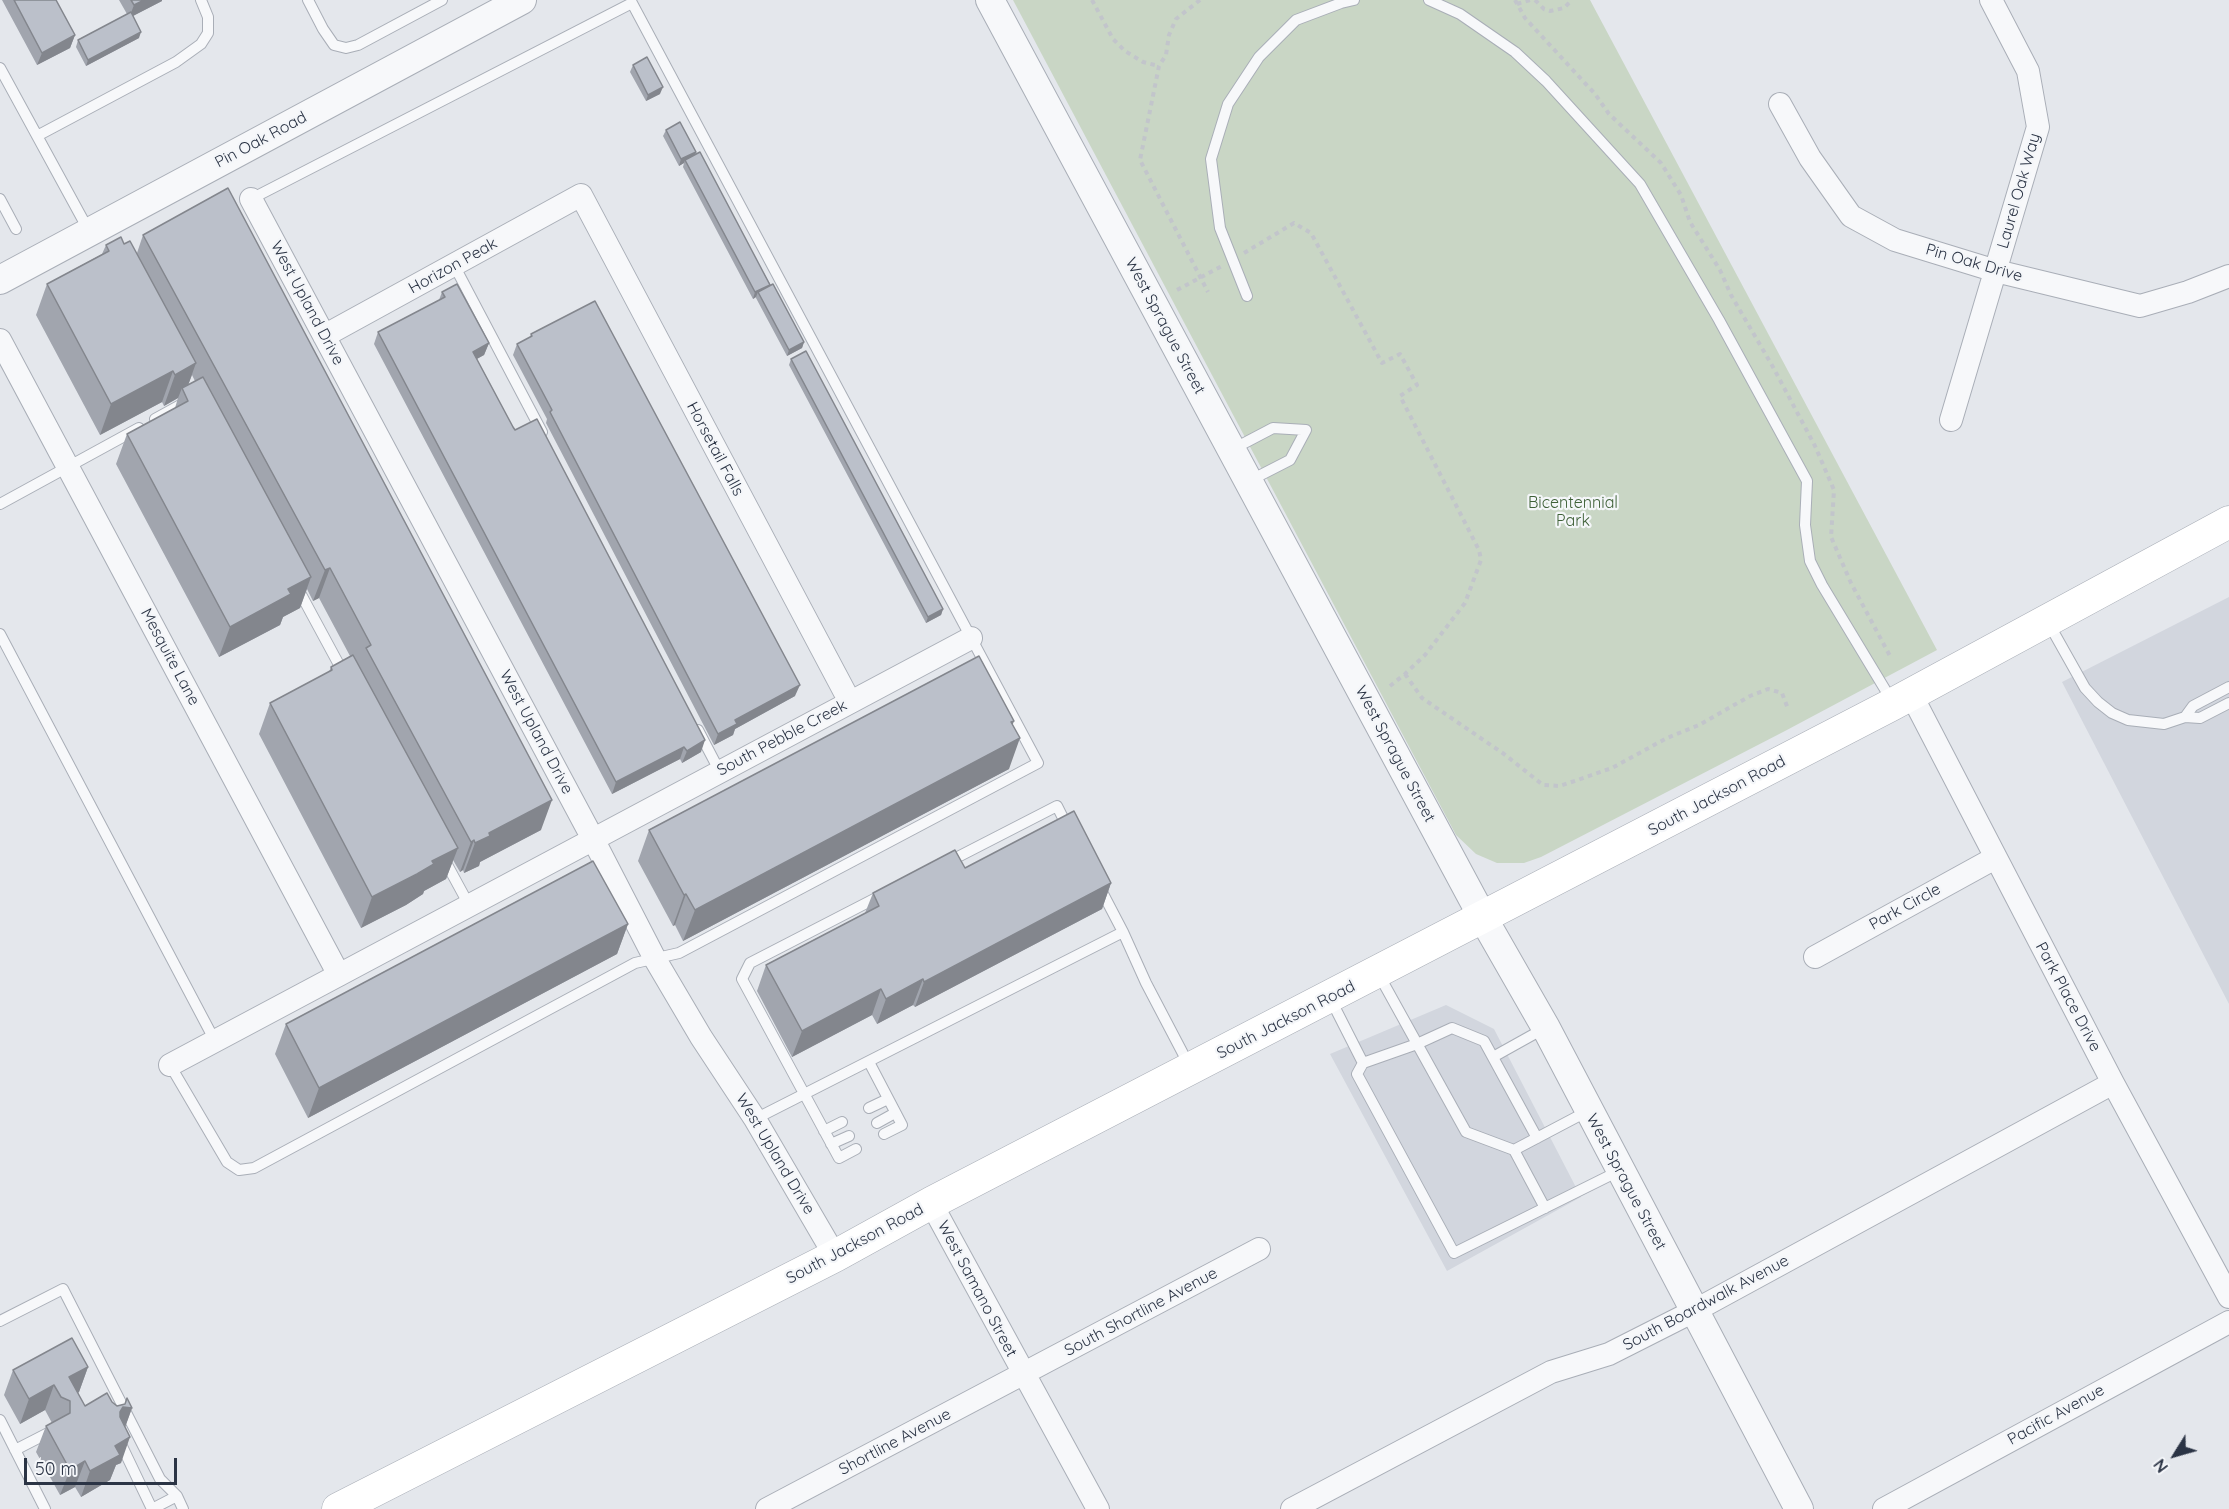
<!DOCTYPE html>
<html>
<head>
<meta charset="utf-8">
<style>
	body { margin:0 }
	#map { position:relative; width:2229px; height:1509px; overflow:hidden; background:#e4e7ec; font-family:Quicksand,sans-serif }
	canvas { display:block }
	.north { position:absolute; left:2145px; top:1425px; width:60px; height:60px; -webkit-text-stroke:4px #f4f6f9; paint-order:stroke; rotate:233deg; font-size:16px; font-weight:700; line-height:24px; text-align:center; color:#2b3445 }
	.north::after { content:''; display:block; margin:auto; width:21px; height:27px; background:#2b3445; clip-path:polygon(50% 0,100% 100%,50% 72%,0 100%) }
	.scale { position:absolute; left:24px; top:1458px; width:153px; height:27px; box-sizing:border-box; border:3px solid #2b3445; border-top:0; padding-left:8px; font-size:18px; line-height:21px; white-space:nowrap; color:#2b3445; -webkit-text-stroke:4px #f4f6f9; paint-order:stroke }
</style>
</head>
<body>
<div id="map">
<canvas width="2229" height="1509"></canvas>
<div class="north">N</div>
<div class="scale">50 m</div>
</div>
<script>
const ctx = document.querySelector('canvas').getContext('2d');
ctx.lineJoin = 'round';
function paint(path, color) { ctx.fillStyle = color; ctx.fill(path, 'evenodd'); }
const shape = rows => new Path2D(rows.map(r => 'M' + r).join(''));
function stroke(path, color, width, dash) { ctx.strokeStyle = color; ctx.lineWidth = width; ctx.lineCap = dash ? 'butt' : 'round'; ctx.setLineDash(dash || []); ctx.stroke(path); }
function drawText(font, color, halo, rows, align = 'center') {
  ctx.font = font + ' Quicksand,sans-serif'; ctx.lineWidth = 4.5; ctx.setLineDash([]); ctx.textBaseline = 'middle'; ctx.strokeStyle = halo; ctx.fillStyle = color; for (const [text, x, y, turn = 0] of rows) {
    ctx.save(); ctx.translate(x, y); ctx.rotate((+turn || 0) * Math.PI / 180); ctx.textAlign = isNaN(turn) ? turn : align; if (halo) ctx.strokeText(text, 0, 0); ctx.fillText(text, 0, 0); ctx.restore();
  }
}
const built = shape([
	[2229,597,2229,1004,2062,682],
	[1446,1005,1494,1029,1581,1197,1447,1271,1330,1054]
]);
const green = shape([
	[1013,0,1590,0,1937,650,1785,731,1541,857,1524,863,1497,863,1476,854,1456,835]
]);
const path = shape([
	[1092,0,1113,39,1125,51,1143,62,1159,66],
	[1200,0,1176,19,1169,35,1166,55,1159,66,1140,160,1208,292],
	[1515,0,1525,18,1595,94,1609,114,1661,163,1681,195,1690,222,1720,270,1731,295,1773,367,1815,446,1834,490,1831,537,1851,583,1890,656],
	[1535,0,1544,9,1550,11,1564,8,1572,0],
	[1517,4,1530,0],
	[1244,253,1294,223,1311,233,1382,363,1400,354,1417,385,1400,396,1479,550,1481,560,1465,603,1425,655,1405,674,1390,686],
	[1177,290,1222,266],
	[1405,674,1422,698,1504,754,1543,785,1560,786,1612,768,1667,738,1699,725,1750,696,1768,689,1782,693,1788,709]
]);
const service = shape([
	[308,0,323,29,334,45,346,48,358,45,442,0],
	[1429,0,1460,14,1515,52,1546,81,1640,184,1719,320,1807,481,1805,525,1810,561,1822,585,1892,701],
	[0,68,89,231],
	[37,136,176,62,201,44,208,33,208,17,201,0],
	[0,199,16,229],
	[454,265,542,432],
	[1247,296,1220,228,1211,159,1228,104,1259,57,1296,20,1341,3,1354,0],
	[155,419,186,402],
	[1233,449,1273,428,1306,430,1290,460,1249,481],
	[0,504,139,428],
	[297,587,344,674],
	[2049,624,2085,688,2098,702,2112,713,2128,720,2164,724,2185,717,2200,718,2229,703],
	[0,634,215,1041],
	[2185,717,2193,706,2229,687],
	[698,730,720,772],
	[444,859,469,905],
	[948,862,1057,806,1069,830],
	[1099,886,1123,932],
	[1379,975,1466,1132,1514,1150,1588,1111],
	[1331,1000,1363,1063,1357,1074,1454,1253,1619,1171],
	[1493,1057,1545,1028],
	[869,1062,902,1125,884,1134],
	[1363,1063,1417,1044,1452,1028,1484,1041,1537,1138],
	[170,1065,227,1162,239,1170,254,1168,635,963,679,953,1038,763,632,3,251,199],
	[869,1108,888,1099],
	[755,1119,1123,932,1146,983,1190,1067],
	[877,1123,895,1113],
	[824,1131,842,1122],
	[831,1144,849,1136],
	[856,1149,839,1158,742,979,750,963,880,896],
	[1514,1150,1545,1208],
	[0,1321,63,1289,160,1479,177,1496],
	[0,1420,45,1509],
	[120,1442,152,1509],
	[15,1450,54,1430],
	[152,1509,177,1496,183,1509]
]);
const minor = shape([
	[1780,104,1810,158,1851,216,1895,240,1996,271,2140,306,2188,292,2229,276],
	[251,199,593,839,655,959,701,1037,755,1119,835,1256],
	[324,336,581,195,850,702],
	[0,340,339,975],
	[1951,420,2038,127,2028,71,1991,0],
	[1911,694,2113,1083,2229,1297],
	[1815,957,1995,858],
	[170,1065,971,638],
	[931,1203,1098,1509],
	[767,1509,1259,1249],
	[1292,1509,1551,1372,1609,1354,1694,1311,2113,1083],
	[1884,1509,2229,1322]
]);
const tertiary = shape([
	[990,0,1483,918,1546,1028,1799,1509],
	[0,280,522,0]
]);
const secondary = shape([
	[338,1509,835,1256,931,1203,1893,704,2229,522]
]);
const wall = shape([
	[2,0,56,0,75,35,70,48,37,65],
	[119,0,162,0,162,1,133,16,139,38,86,66,76,47,78,40,127,14],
	[633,65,660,94,646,101,630,72],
	[666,130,696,152,695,155,804,342,802,348,787,356,756,298,756,297,753,299,683,167,684,163,679,166,663,136],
	[143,235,541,830,480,862,479,866,464,873,463,870,460,872,453,860,446,879,424,891,423,894,406,905,361,928,259,734,270,703,329,672,331,667,350,656,319,598,313,601,307,589,300,608,283,617,280,625,219,657,116,464,127,434,175,408,178,398,164,406,162,402,100,435,36,315,47,284,102,254,106,245,124,244,137,253],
	[192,375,195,381,188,385],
	[442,292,489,343,484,355,477,359,513,427,701,752,682,763,680,759,612,794,374,344,378,332,439,300],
	[531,334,795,696,735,729,733,735,714,745,546,423,547,419,513,355,517,344,530,337],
	[791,359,943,609,941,615,926,623,789,365],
	[1012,724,1009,769,683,941,675,925,673,926,638,861,649,830],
	[965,868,1111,883,1102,909,915,1007,913,1005,877,1024,872,1015,792,1057,757,991,766,965,865,913,873,893],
	[628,924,617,954,308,1118,275,1054,286,1024],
	[88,1367,79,1392,78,1393,85,1406,112,1402,117,1406,132,1408,125,1427,121,1463,116,1465,110,1480,81,1497,75,1487,60,1495,36,1452,46,1426,52,1423,45,1410,20,1424,4,1395,13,1370]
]);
const shadedWall = shape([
	[144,0,162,0,162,1,129,18,134,5],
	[141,32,139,38,86,66,88,60],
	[75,35,70,48,37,65,42,53],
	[663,87,660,94,646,101,648,95],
	[696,152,694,158,685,160,684,163,679,166,681,159],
	[770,285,758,292,756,297,753,299,755,292],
	[804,342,802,348,787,356,789,350],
	[489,343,484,355,469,363,473,352],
	[196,363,185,394,182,388,178,398,164,406,175,375],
	[173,371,162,402,100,435,111,404],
	[330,568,319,598,313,601,325,570],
	[311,577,300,608,283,617,280,625,219,657,230,627,288,589],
	[943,609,941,615,926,623,928,617],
	[800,685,795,696,735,729,733,735,714,745,718,734,735,720],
	[1014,721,1005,746,1020,738,1009,769,683,941,695,910],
	[705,740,701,752,682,763,687,751],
	[684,747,680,759,612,794,616,782],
	[552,800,541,830,480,862,479,866,464,873,475,843,489,833],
	[474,840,463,870,460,872,471,842],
	[458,848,446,879,424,891,423,894,406,905,361,928,372,897,432,861],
	[1111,883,1102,909,915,1007,924,982],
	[686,894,675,925,673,926,684,895],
	[628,924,617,954,308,1118,319,1088],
	[923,979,913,1005,877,1024,886,999],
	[881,989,872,1015,792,1057,802,1031],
	[88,1367,79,1392,66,1399,69,1377],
	[54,1385,45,1410,20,1424,29,1399],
	[123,1407,132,1408,123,1433,114,1433,120,1412],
	[130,1437,121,1463,116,1465,110,1480,81,1497,90,1471,115,1446],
	[85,1461,75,1487,60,1495,70,1470]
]);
const building = shape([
	[14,0,56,0,75,35,42,53,14,0],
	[131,0,144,0,134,5,131,0],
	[131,12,141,32,88,60,78,40,131,12],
	[647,57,663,87,648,95,633,65,647,57],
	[680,122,696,152,681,159,666,130,680,122],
	[700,152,770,285,755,292,685,160,700,152],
	[228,188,552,800,489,833,490,836,475,843,474,840,471,842,366,648,371,645,330,568,325,570,143,235,228,188],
	[121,237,124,244,130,241,196,363,175,375,173,371,111,404,47,284,109,251,106,245,121,237],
	[457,284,489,343,473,352,513,427,515,430,537,419,705,740,687,751,684,747,616,782,378,332,445,297,442,292,457,284],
	[773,284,804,342,789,350,758,292,773,284],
	[595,301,800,685,735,720,737,724,718,734,550,412,552,410,517,344,532,336,531,334,595,301],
	[806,351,943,609,928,617,791,359,806,351],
	[203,377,311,577,288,589,291,594,230,627,127,434,188,401,182,388,203,377],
	[353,655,458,848,432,861,434,864,417,874,372,897,270,703,332,670,331,667,353,655],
	[979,656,1014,721,1011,722,1020,738,695,910,686,894,684,895,649,830,979,656],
	[1074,811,1111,883,924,982,923,979,886,999,881,989,802,1031,766,965,879,906,873,893,955,850,965,868,1074,811],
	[593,861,628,924,319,1088,286,1024,593,861],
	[72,1338,88,1367,69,1377,85,1406,107,1393,112,1402,117,1406,125,1404,127,1398,132,1408,123,1407,120,1412,120,1417,130,1437,115,1446,120,1455,90,1471,85,1461,70,1470,46,1426,70,1413,70,1401,61,1397,54,1385,29,1399,13,1370,72,1338]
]);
const streetNames = [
	["Pin Oak Road",261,140,-28],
	["Laurel Oak Way",2019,191,-74],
	["Pin Oak Drive",1974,263,16],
	["Horizon Peak",453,266,-29],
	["West Upland Drive",307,303,62],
	["West Sprague Street",1165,326,62],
	["Horsetail Falls",715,449,62],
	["Mesquite Lane",170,657,62],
	["West Upland Drive",536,732,62],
	["South Pebble Creek",782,738,-28],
	["West Sprague Street",1395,754,62],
	["South Jackson Road",1717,796,-28],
	["Park Circle",1905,907,-29],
	["Park Place Drive",2068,997,62],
	["South Jackson Road",1286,1020,-27],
	["West Upland Drive",775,1154,59],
	["West Sprague Street",1626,1182,62],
	["South Jackson Road",855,1244,-28],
	["West Samano Street",977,1289,62],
	["South Boardwalk Avenue",1706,1303,-28],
	["South Shortline Avenue",1141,1312,-28],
	["Pacific Avenue",2056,1415,-29],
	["Shortline Avenue",895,1442,-28]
];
const parkNames = [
	["Bicentennial",1573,503],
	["Park",1573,521]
];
paint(built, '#d2d6de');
paint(green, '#c9d6c5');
stroke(service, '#a9aeb7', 12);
stroke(minor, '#a9aeb7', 24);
stroke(tertiary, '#a9aeb7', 30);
stroke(secondary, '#a9aeb7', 33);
stroke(path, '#c2c5cb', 4, [4.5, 4.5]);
stroke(service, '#f7f8fa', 10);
stroke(minor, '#f7f8fa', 22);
stroke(tertiary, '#f7f8fa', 28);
stroke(secondary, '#fff', 32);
paint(wall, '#a1a5ae');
paint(shadedWall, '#83868d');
paint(building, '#bbc0ca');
stroke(building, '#83868d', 1.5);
drawText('16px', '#2b3445', '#f4f6f9', streetNames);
drawText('16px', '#3f6138', '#f4f6f9', parkNames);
</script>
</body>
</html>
